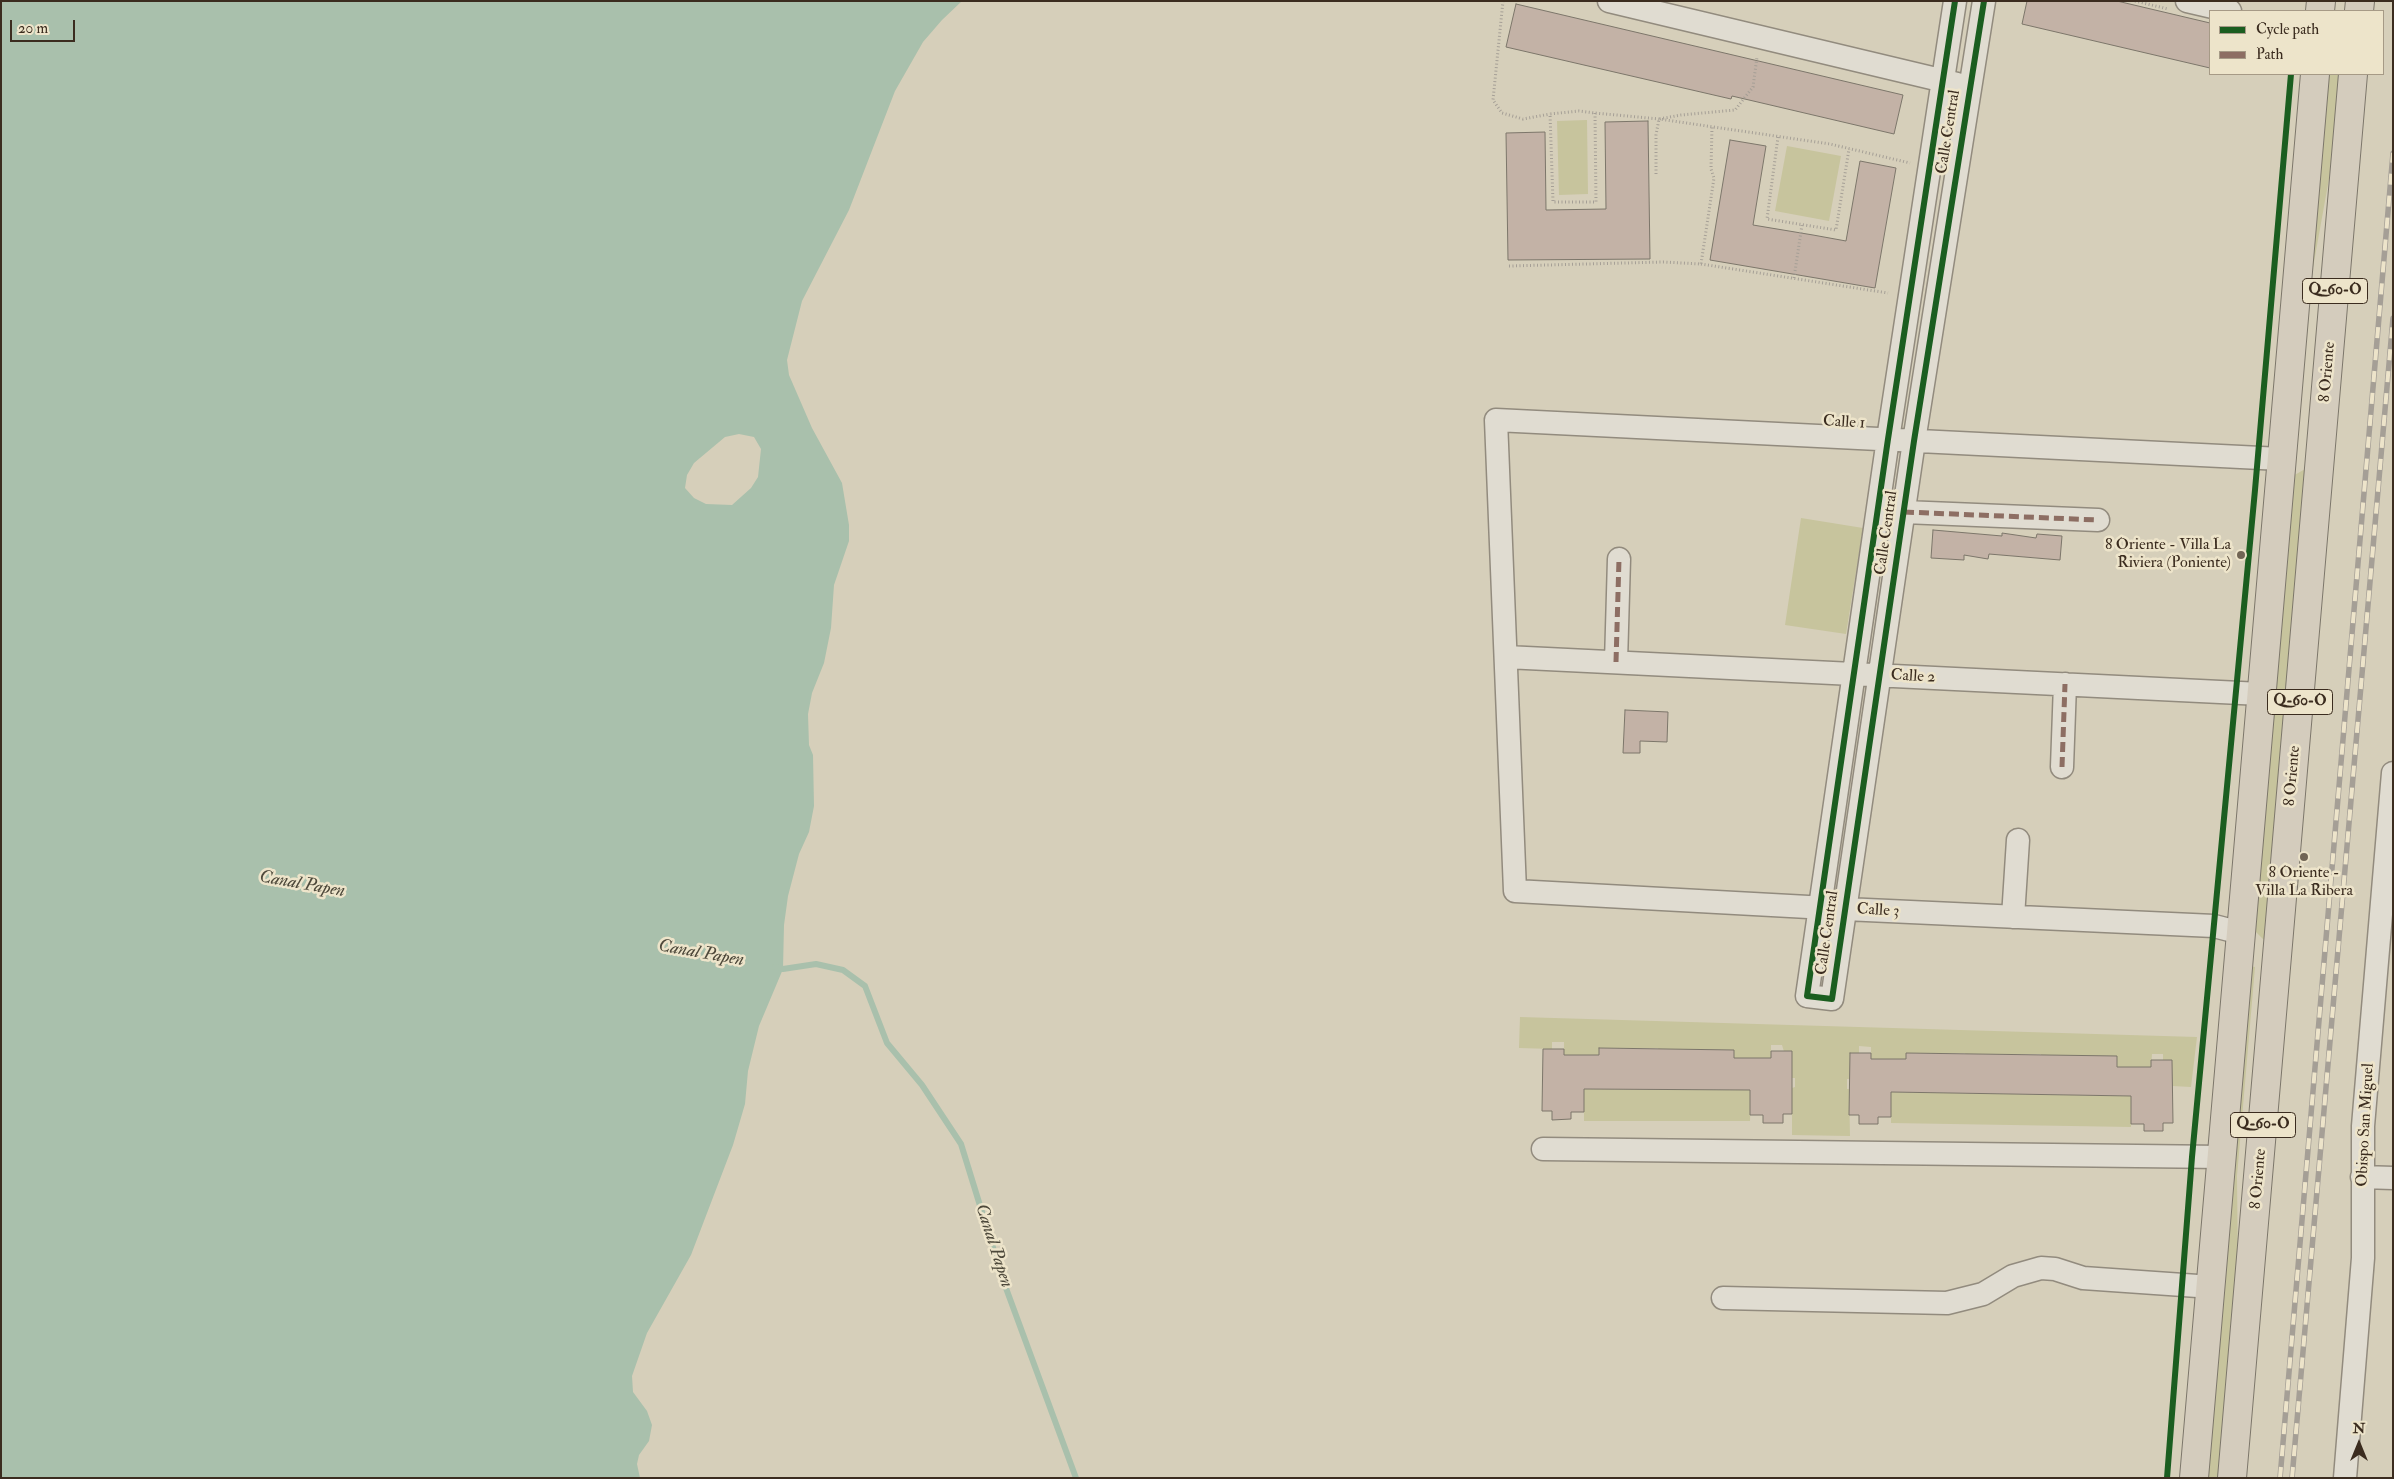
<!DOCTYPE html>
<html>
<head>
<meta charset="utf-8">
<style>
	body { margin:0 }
	#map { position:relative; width:2394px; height:1479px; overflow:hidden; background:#d6cfba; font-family:"IM FELL Double Pica",serif }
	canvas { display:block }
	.frame { position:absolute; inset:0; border:2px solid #3b2c1f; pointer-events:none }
	.legend { position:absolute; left:2209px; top:10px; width:175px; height:65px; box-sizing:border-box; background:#ede4ca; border:1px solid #a69a86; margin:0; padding:6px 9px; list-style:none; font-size:15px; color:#3b2c1f }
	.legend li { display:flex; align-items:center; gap:10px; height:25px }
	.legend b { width:25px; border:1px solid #a69a86 }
	.north { position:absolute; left:2334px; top:1419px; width:50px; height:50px; -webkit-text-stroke:4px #ede4ca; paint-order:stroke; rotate:0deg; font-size:14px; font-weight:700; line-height:20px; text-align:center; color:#3b2c1f }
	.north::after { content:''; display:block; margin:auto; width:18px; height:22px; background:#3b2c1f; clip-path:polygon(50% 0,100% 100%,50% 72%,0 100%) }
	.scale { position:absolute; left:10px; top:20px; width:65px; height:22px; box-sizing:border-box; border:2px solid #3b2c1f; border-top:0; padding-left:6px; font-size:15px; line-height:18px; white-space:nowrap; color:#3b2c1f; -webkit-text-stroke:4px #ede4ca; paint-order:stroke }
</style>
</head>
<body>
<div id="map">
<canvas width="2394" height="1479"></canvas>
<div class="frame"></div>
<ul class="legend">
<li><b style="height:6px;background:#1b5e20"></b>Cycle path</li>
<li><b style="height:6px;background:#8d6e63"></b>Path</li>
</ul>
<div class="north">N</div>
<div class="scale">20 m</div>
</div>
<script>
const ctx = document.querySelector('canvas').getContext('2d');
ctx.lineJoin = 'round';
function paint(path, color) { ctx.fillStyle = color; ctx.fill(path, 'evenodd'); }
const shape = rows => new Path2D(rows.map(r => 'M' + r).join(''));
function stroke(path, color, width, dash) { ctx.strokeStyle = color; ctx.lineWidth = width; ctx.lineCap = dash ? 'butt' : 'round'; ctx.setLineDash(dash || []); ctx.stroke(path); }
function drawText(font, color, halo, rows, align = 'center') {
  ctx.font = font + ' "IM FELL Double Pica",serif'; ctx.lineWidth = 5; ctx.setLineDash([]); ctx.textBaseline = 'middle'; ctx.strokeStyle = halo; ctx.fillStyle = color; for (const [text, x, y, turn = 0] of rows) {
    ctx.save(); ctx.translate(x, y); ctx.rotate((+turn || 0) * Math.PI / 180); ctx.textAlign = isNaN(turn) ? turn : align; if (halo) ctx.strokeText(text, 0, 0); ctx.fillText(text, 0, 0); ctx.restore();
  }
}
const green = shape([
	[2329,74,2342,74,2334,151,2312,273],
	[1587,120,1588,194,1559,195,1557,121],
	[1787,146,1841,156,1829,221,1775,211],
	[2307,468,2265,939,2263,939,2253,929,2291,477],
	[1801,518,1863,528,1846,634,1785,625],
	[2249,966,2255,967,2237,1176,2238,1274,2221,1478,2206,1478],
	[1520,1017,2197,1037,2191,1087,2172,1086,2172,1060,2163,1060,2163,1054,2152,1054,2151,1067,2117,1067,2116,1056,2058,1056,2041,1063,2041,1054,1981,1054,1966,1064,1965,1053,1906,1053,1906,1059,1871,1060,1871,1047,1859,1046,1859,1053,1850,1053,1850,1079,1847,1079,1847,1089,1849,1089,1850,1136,1792,1135,1792,1088,1795,1087,1795,1078,1792,1078,1782,1045,1771,1045,1771,1058,1734,1058,1734,1050,1659,1060,1658,1048,1600,1048,1599,1055,1564,1055,1564,1042,1552,1042,1552,1049,1519,1048],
	[1584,1089,1751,1090,1750,1121,1584,1121],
	[1891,1092,2131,1096,2131,1127,1891,1123]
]);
const water = shape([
	[1,1,962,1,942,20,923,42,895,91,849,210,802,301,787,360,789,375,812,428,842,483,849,525,849,541,834,585,831,628,824,663,812,693,808,714,809,745,813,755,814,806,809,832,799,854,788,896,784,925,783,969,759,1026,748,1071,745,1104,733,1145,691,1255,647,1333,632,1376,633,1392,647,1411,652,1425,649,1441,639,1455,637,1464,640,1478,1,1478],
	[739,434,754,437,761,449,758,477,751,488,732,505,706,504,694,498,685,488,687,475,694,463,725,437]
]);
const stream = shape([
	[775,967,783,969,816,964,843,970,865,986,887,1043,922,1085,961,1144,1003,1280,1076,1478]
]);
const building = shape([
	[2027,1,2117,1,2210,23,2210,68,2022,24,2027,1],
	[1516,4,1903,95,1894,134,1732,96,1731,99,1506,47,1516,4],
	[1648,121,1650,259,1508,260,1506,133,1545,132,1546,210,1606,209,1605,122,1648,121],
	[1730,140,1766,146,1753,225,1813,235,1846,241,1860,161,1896,168,1875,288,1710,260,1730,140],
	[1933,530,2002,536,2002,533,2036,538,2037,534,2062,536,2060,560,1989,554,1988,559,1964,555,1964,560,1931,558,1933,530],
	[1625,710,1668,712,1667,742,1640,741,1640,753,1623,753,1625,710],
	[1599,1048,1734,1050,1734,1058,1771,1058,1771,1051,1792,1051,1792,1114,1783,1114,1783,1123,1763,1123,1763,1115,1750,1115,1750,1090,1584,1089,1584,1112,1571,1112,1571,1119,1552,1120,1552,1111,1542,1111,1543,1049,1564,1049,1564,1055,1599,1055,1599,1048],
	[1850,1053,1871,1053,1871,1059,1906,1059,1906,1053,2117,1056,2117,1067,2151,1067,2151,1060,2172,1060,2173,1123,2163,1123,2163,1131,2144,1131,2144,1124,2131,1124,2131,1096,1891,1092,1891,1117,1878,1117,1878,1124,1859,1124,1859,1115,1849,1115,1850,1053]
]);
const path = shape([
	[1503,1,1493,100,1502,113,1523,119,1550,114],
	[2135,1,2168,9],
	[1595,113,1596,202,1553,202,1550,114,1579,111,1595,113,1659,119,1830,144,1910,163],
	[1778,137,1767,219,1836,230,1849,149],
	[1656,174,1656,135,1659,119,1681,115,1735,110,1753,87,1757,57],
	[1701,264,1888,293],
	[1509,266,1663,262,1701,264,1714,178,1711,169,1712,127],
	[1794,278,1802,225]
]);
const minor = shape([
	[1609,1,1957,84],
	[1955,1,1888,439,1807,996,1832,999,1914,441,1984,1],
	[2187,1,2230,11],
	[1904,512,2098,520],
	[1506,657,2261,694],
	[1616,662,1619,559],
	[2062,767,2065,684],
	[2013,917,2018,840],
	[2241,933,2214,926,1845,909,1515,891,1496,420,2281,459],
	[1543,1149,2222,1157],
	[2362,1177,2393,1178],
	[1723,1298,1947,1303,1983,1294,2013,1276,2041,1268,2055,1269,2083,1278,2212,1287],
	[2345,1478,2363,1258,2363,1126,2393,773]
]);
const major = shape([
	[2320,11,2321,1],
	[2359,11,2360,1],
	[2194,1478,2315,74],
	[2232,1478,2353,74]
]);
const rail = shape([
	[2280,1478,2393,153],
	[2292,1478,2393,318]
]);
const quiet = shape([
	[1904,512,2098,520],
	[1616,662,1619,559],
	[2062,767,2065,684]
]);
const cycleway = shape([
	[1955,1,1888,439,1807,996,1832,999,1914,441,1984,1],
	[2167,1478,2192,1157,2255,490,2291,74]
]);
const markers = [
	[2241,555,5,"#716555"],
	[2304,857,5,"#716555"]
];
const shields = [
	[2335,291,65],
	[2300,702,65],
	[2263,1125,65]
];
const shieldNames = [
	["Q-60-O",2335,291],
	["Q-60-O",2300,702],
	["Q-60-O",2263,1125]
];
const streetNames = [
	["Calle Central",1949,132,-81],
	["8 Oriente",2328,372,-85],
	["Calle 1",1844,423,3],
	["Calle Central",1887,533,-82],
	["Calle 2",1913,677,3],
	["8 Oriente",2293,776,-85],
	["Calle 3",1878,911,3],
	["Calle Central",1828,933,-82],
	["Obispo San Miguel",2366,1125,-87],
	["8 Oriente",2259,1179,-85]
];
const poiNames = [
	["8 Oriente - Villa La",2231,546],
	["Riviera (Poniente)",2231,564],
	["8 Oriente -",2304,874,"center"],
	["Villa La Ribera",2304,892,"center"]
];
const waterNames = [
	["Canal Papen",302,885,10],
	["Canal Papen",701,954,10],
	["Canal Papen",993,1246,72]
];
paint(green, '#c7c49d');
paint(water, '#a9c0ac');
stroke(stream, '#a9c0ac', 6);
paint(building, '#c3b2a6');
stroke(building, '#7c766a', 1);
stroke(minor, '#928b7e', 25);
stroke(major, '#7c766a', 30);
stroke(path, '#a59f96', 3, [1, 2.5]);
stroke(minor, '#e0dcd1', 22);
stroke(major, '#d4ccbd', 28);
stroke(rail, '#a59f96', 5.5);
stroke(rail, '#ede4ca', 4, [11]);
stroke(quiet, '#8d6e63', 5, [10, 5]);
stroke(cycleway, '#1b5e20', 6);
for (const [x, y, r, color] of markers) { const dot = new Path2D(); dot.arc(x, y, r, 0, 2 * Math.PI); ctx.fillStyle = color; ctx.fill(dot); stroke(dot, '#ede4ca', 2); }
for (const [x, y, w] of shields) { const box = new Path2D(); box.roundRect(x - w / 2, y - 12.5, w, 25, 4); ctx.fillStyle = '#ede4ca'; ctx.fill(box); stroke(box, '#3b2c1f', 1); }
drawText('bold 15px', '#3b2c1f', null, shieldNames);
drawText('16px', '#3b2c1f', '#ede4ca', streetNames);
drawText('16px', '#3b2c1f', '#ede4ca', poiNames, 'right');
drawText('italic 18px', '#4d483a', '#ede4ca', waterNames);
</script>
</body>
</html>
